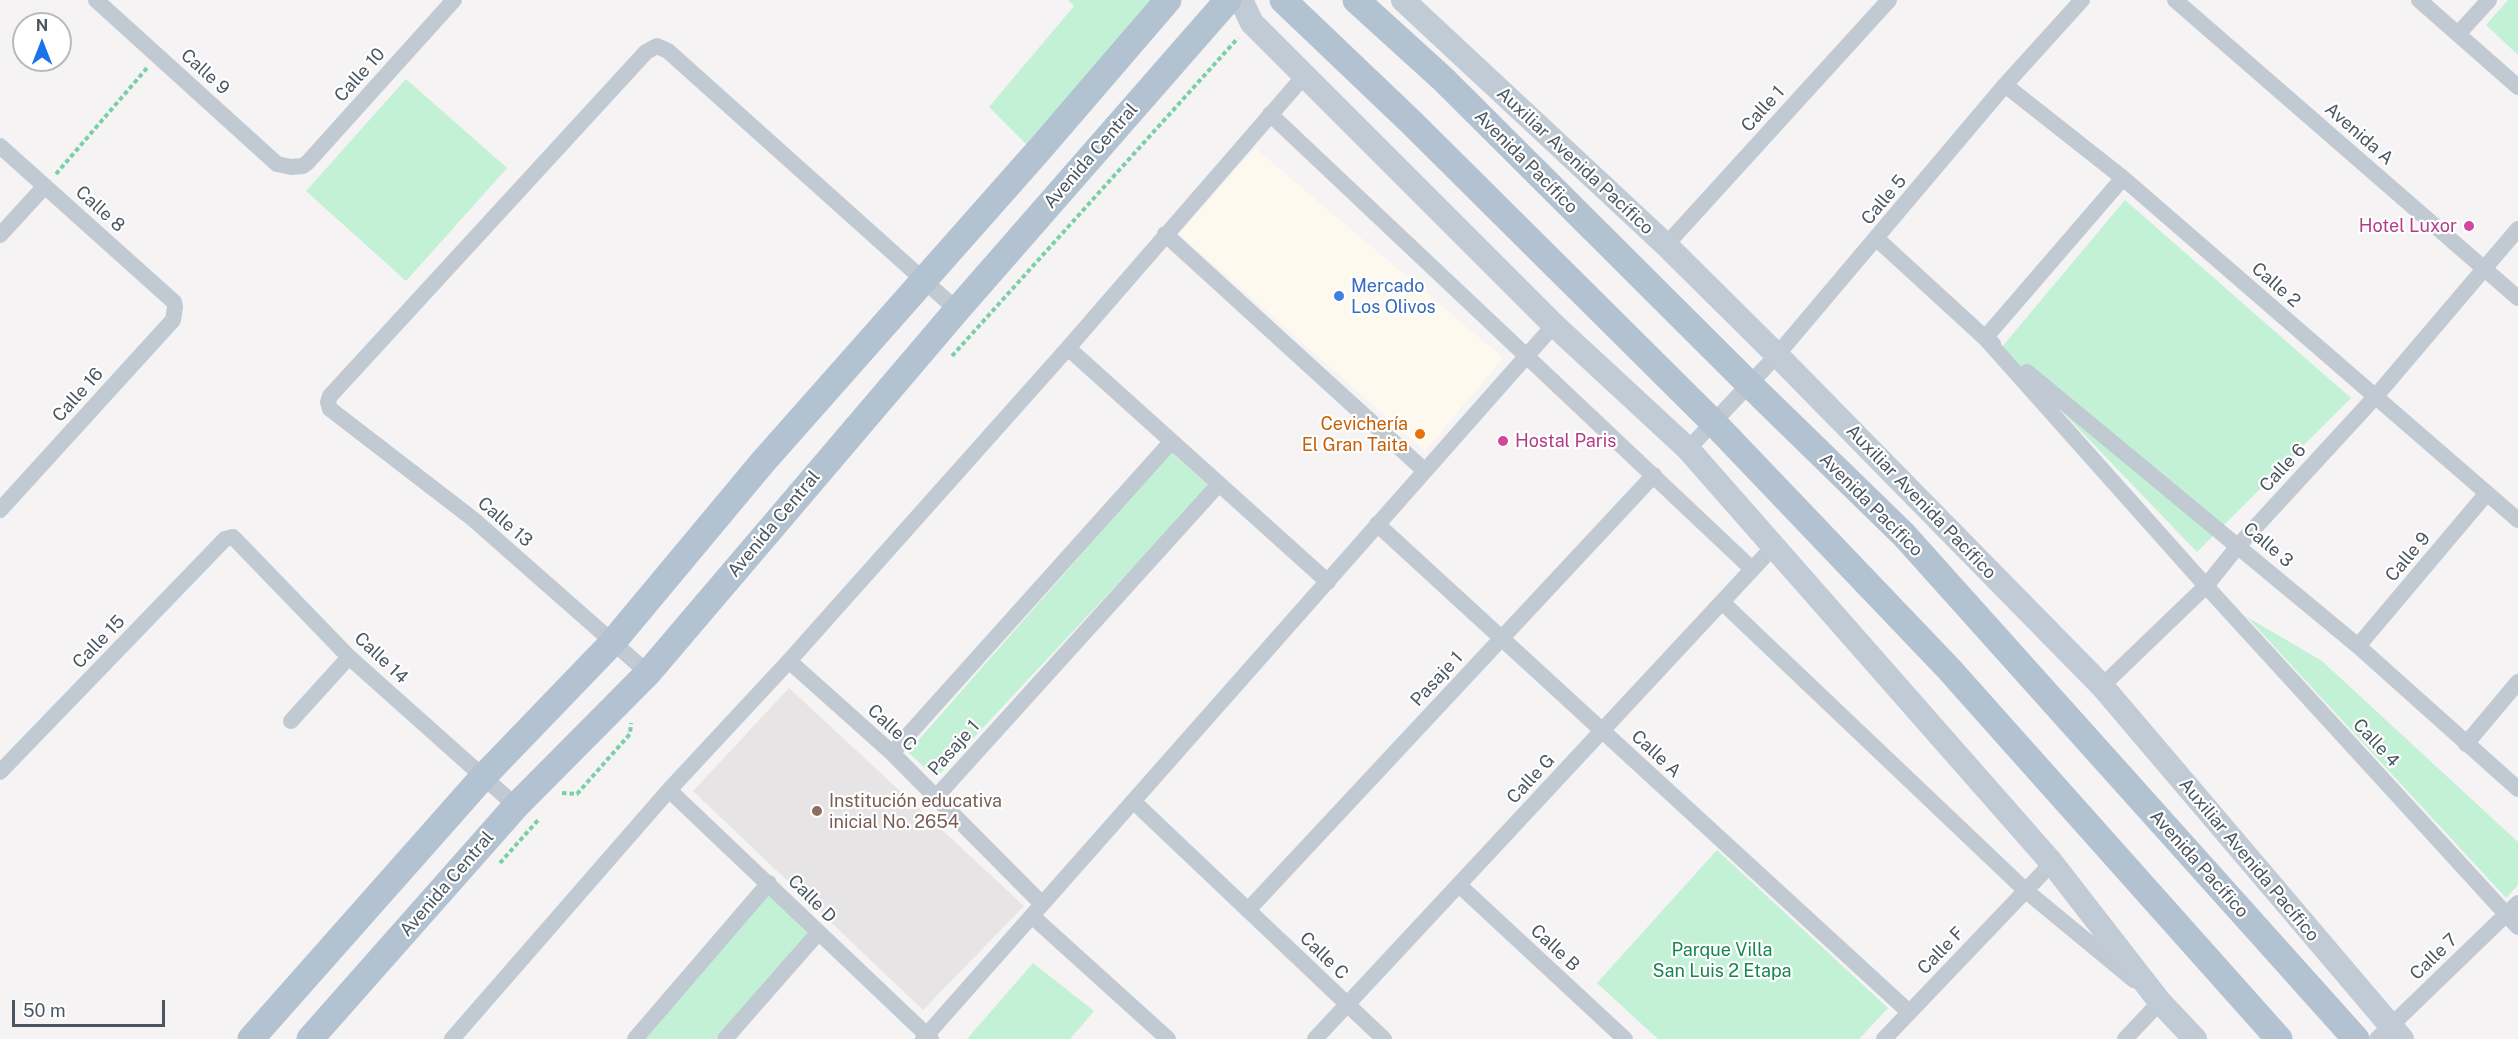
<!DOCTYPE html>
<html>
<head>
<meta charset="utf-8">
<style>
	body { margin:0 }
	#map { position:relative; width:2518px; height:1039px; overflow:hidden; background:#f5f3f3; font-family:"Public Sans",sans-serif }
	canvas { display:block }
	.north { position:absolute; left:12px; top:12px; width:60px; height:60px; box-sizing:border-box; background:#fff; border:2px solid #b7bbc0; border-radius:50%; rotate:0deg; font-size:16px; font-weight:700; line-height:24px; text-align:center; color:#4a5661 }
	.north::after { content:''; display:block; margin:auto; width:21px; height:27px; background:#1a73e8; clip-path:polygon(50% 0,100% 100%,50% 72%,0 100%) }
	.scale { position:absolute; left:12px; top:1000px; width:153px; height:27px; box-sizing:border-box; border:3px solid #4a5661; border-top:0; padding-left:8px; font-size:18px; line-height:21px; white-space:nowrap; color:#4a5661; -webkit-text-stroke:4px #fff; paint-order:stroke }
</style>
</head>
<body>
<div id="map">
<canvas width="2518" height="1039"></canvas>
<div class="north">N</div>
<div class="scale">50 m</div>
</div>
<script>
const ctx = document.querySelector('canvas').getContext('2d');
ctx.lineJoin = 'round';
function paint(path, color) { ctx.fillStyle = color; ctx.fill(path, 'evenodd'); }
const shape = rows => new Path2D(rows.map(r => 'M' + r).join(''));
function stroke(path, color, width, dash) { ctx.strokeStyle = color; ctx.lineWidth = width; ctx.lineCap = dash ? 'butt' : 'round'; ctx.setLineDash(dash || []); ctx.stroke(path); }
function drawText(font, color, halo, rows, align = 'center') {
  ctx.font = font + ' "Public Sans",sans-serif'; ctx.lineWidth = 4.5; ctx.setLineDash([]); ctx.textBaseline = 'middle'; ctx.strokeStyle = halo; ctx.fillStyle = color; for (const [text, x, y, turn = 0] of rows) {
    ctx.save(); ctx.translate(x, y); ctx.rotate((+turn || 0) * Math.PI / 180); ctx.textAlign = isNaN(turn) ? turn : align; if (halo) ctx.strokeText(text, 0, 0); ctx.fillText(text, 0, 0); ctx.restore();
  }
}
const commercial = shape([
	[1255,148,1503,358,1425,451,1179,234]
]);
const education = shape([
	[789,688,1024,906,923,1010,693,791]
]);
const green = shape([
	[1068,0,1152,0,1026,144,989,107,1074,6],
	[2508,0,2518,0,2518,55,2486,25],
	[406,79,507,168,406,281,306,191],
	[2125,200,2351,398,2197,552,2001,348],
	[1171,452,1209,486,936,778,908,752],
	[2247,617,2322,661,2518,842,2518,885,2506,898],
	[1717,850,1888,1008,1859,1039,1658,1039,1597,983],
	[768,893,809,934,715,1039,645,1039],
	[1033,963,1094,1011,1070,1039,967,1039]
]);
const path = shape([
	[56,174,147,68],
	[952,356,1238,38],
	[562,793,577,794,630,734,631,723],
	[500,863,539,819]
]);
const minor = shape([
	[96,0,277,164,291,167,303,166,308,162,454,0],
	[2175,0,2518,298],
	[2419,0,2518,87],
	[2458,34,2489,0],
	[2005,85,2123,178,2518,520],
	[1270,114,1752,569],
	[0,146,174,302,175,307,173,320,0,510],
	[1165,234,1425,471],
	[0,235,45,186],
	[1877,239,1985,338,2206,586,2518,927],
	[1666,245,1889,0],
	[1993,344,1985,338,2123,178],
	[1068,348,1328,582],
	[2027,372,2358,646,2518,789],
	[1688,449,1777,355,2005,85,2082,0],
	[1377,524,1909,1012],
	[1722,602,2025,890,2134,980],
	[2358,646,2487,493],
	[789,661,892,753,1042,904],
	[648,673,473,519,330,409,328,402,330,396,646,52,657,46,668,51,957,310],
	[2102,686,2206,586,2238,546,2376,396,2518,229],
	[291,721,349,657],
	[2466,744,2518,682],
	[892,753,1171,442],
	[0,772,225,539,233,537,349,657,516,806],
	[669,790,931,1039],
	[936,797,1219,484],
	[1133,801,1384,1039],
	[1459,885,1625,1039],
	[1248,910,1654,475],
	[1032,916,1168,1039],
	[452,1039,669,790,789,661,1068,348,1305,75],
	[635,1039,769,883],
	[725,1039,818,933],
	[923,1039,1554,325],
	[1315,1039,1774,546],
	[1884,1039,2052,863],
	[2125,1039,2160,1002,2154,997],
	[2377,1039,2518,903]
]);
const secondary = shape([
	[1241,0,1252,23,1554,325,1688,449,2052,863,2160,1002,2195,1039],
	[1403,0,1666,245,1777,355,2102,686,2402,1039]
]);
const primary = shape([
	[1283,0,1412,123,1714,423,1949,669,2279,1039],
	[1356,0,1443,79,1749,384,1904,535,2356,1039],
	[251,1039,483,777,612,643,762,463,1039,150,1168,0],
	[310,1039,516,806,648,673,957,310,1228,0]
]);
const markers = [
	[2469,226,6,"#d1479c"],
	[1339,296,6,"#3f7fe0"],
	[1420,434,6,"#e8710a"],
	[1503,441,6,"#d1479c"],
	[817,811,6,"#8d6e63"]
];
const streetNames = [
	["Calle 9",205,72,42],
	["Calle 10",360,75,-48],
	["Calle 1",1763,109,-48],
	["Avenida A",2359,134,41],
	["Avenida Central",1091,156,-49],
	["Auxiliar Avenida Pacífico",1575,161,43],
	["Avenida Pacífico",1526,162,45],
	["Calle 5",1884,200,-50],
	["Calle 8",100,209,42],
	["Calle 2",2276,285,41],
	["Calle 16",78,395,-48],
	["Calle 6",2283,468,-47],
	["Auxiliar Avenida Pacífico",1921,502,46],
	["Avenida Pacífico",1871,505,45],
	["Calle 13",505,522,41],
	["Avenida Central",774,524,-50],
	["Calle 3",2268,545,40],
	["Calle 9",2408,557,-50],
	["Calle 15",99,642,-46],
	["Calle 14",381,658,43],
	["Pasaje 1",1437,679,-47],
	["Calle C",892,728,43],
	["Calle 4",2376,743,47],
	["Pasaje 1",954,748,-48],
	["Calle A",1656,754,43],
	["Calle G",1531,779,-47],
	["Auxiliar Avenida Pacífico",2249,860,50],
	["Avenida Pacífico",2199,864,48],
	["Avenida Central",447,884,-49],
	["Calle D",812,899,45],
	["Calle B",1555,948,43],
	["Calle F",1941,951,-46],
	["Calle C",1324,956,44],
	["Calle 7",2434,957,-44]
];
const hotelNames = [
	["Hotel Luxor",2457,226],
	["Hostal Paris",1515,441,"left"]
];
const shopNames = [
	["Mercado",1351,286],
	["Los Olivos",1351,307]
];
const foodNames = [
	["Cevichería",1408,424],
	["El Gran Taita",1408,445]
];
const educationNames = [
	["Institución educativa",829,801],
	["inicial No. 2654",829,822]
];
const parkNames = [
	["Parque Villa",1722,950],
	["San Luis 2 Etapa",1722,971]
];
paint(commercial, '#fdf9ef');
paint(education, '#e6e4e5');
paint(green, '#c3f1d5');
stroke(path, '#7ad0a6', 4, [4.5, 3]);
stroke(minor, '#c1cad2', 16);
stroke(secondary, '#c1cbd6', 24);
stroke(primary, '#b3c2d1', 27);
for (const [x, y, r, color] of markers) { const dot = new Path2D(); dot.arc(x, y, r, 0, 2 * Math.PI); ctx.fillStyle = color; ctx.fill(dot); stroke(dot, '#fff', 2); }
drawText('18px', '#4a5661', '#fff', streetNames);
drawText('18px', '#b23c85', '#fff', hotelNames, 'right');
drawText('18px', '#366cbe', '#fff', shopNames, 'left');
drawText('18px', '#c56008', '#fff', foodNames, 'right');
drawText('18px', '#785e54', '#fff', educationNames, 'left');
drawText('18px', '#17864f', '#fff', parkNames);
</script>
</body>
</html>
